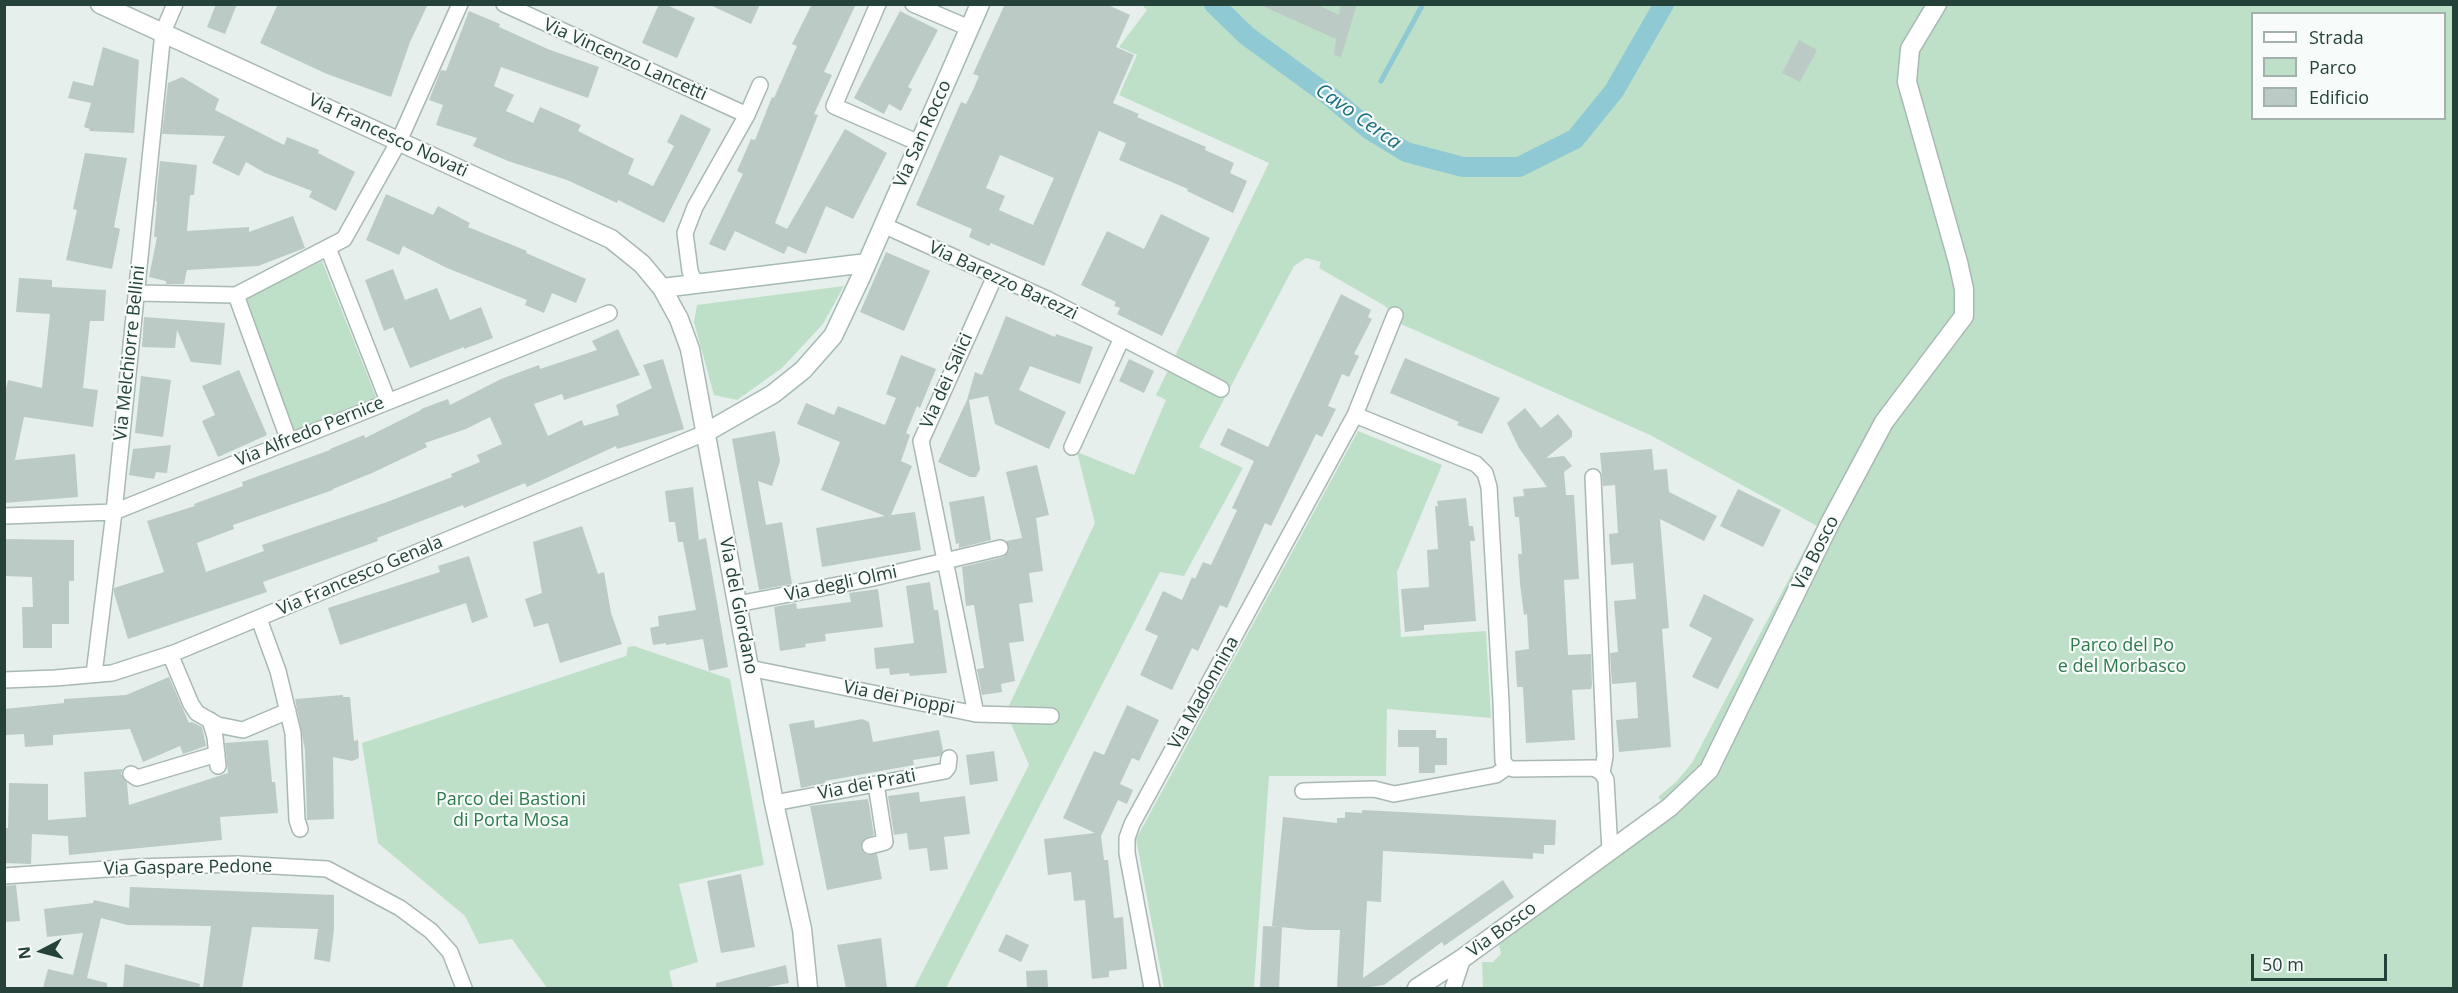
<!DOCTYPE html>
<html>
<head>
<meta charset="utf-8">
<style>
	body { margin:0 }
	#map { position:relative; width:2458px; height:993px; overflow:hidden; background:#e6efeb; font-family:"Open Sans",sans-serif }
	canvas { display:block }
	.frame { position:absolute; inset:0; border:6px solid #24423a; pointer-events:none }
	.legend { position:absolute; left:2251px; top:12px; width:195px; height:108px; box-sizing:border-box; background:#f7fbf9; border:2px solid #a3b1ad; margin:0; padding:8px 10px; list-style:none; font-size:18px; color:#24423a }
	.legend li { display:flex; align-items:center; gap:12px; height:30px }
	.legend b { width:30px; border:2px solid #a3b1ad }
	.north { position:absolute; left:12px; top:921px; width:60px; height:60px; -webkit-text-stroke:4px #f7fbf9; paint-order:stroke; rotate:264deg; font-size:16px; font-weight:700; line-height:24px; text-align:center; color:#24423a }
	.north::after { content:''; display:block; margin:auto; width:21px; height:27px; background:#24423a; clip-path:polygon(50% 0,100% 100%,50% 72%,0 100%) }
	.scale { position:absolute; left:2251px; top:954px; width:136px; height:27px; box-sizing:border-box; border:3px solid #24423a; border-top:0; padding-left:8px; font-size:18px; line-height:21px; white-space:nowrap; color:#24423a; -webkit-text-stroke:4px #f7fbf9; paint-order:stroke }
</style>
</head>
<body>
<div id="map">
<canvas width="2458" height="993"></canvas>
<div class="frame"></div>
<ul class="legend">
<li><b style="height:8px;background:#fff"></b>Strada</li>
<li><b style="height:16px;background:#bfe0c8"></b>Parco</li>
<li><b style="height:16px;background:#bbcac4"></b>Edificio</li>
</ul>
<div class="north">N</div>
<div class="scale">50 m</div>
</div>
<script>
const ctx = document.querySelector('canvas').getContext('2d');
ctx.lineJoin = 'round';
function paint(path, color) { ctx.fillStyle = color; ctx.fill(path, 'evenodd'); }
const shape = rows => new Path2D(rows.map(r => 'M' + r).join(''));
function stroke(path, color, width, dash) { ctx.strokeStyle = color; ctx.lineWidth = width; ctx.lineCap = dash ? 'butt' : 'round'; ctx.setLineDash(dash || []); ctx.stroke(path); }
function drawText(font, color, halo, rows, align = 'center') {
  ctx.font = font + ' "Open Sans",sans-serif'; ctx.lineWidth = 4.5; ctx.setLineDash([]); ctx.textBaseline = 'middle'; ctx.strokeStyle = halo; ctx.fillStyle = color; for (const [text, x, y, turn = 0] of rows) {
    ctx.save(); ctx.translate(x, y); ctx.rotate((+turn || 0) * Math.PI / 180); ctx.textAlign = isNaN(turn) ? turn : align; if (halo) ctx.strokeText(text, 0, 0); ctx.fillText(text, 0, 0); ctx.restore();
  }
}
const green = shape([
	[1142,5,2453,5,2453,988,1483,988,1482,962,1493,962,1501,954,1499,944,1673,813,1658,797,1676,782,1692,763,1817,526,1650,435,1401,324,1385,306,1319,268,1321,262,1306,258,1294,266,1199,447,1243,468,1184,576,1160,572,946,988,914,988,1029,765,1006,712,1095,523,1077,452,1134,475,1166,400,1156,395,1269,163,1119,95,1137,55,1119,47,1147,10],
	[2252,14,2444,14,2444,118,2252,118],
	[322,261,376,397,290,432,242,299],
	[844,286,823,324,782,368,737,400,714,395,694,322,697,305],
	[1358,431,1442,465,1397,572,1401,637,1486,631,1491,718,1387,709,1386,776,1269,776,1254,988,1164,988,1136,839],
	[634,646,730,679,764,865,679,884,698,962,669,971,673,988,547,988,512,939,479,944,465,916,378,843,362,743,626,656,628,647]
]);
const stream = shape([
	[1381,81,1423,4]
]);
const canal = shape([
	[1214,4,1247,36,1332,98,1370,130,1406,152,1463,167,1519,167,1575,139,1614,91,1664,4]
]);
const building = shape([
	[216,4,237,4,225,34,207,27],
	[278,4,428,4,410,42,391,97,327,74,260,43],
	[659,4,665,4,695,18,677,58,642,43],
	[708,4,760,4,751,24],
	[812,4,856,4,824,72,832,75,814,114,818,115,775,223,787,229,845,129,887,153,853,219,826,206,806,254,788,246,784,254,735,231,725,251,709,244,743,174,737,171,751,139,755,140,772,97,774,98,797,46,792,44],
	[1005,4,1106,4,1130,15,1116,47,1134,55,1113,103,1139,114,1137,117,1206,147,1205,150,1234,163,1230,173,1247,181,1233,213,1187,191,1188,189,1119,160,1126,143,1099,131,1044,266,991,243,989,246,969,237,972,229,916,205,961,102,966,104,973,90,979,76,973,74],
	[1000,155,1054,178,1033,225,999,210,1005,196,986,188],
	[1258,4,1316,4,1339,15,1341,4,1357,4,1341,57,1334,55,1336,39],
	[469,11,500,24,499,27,550,50,599,67,588,98,501,67,494,86,514,95,506,111,533,123,540,107,581,125,578,131,634,159,628,174,653,186,674,146,667,142,681,114,711,129,664,223,618,200,617,203,567,180,508,161,473,146,477,138,436,125,443,105,429,100,441,70,446,71],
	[900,11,938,30,908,87,912,89,901,111,889,104,884,114,854,98],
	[1799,40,1817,50,1800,82,1782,73],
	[103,47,139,60,134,133,89,131,90,129,84,127,91,103,68,98,73,81,93,86],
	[182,77,219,99,215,110,284,145,287,137,319,150,318,153,355,172,336,211,309,197,312,191,265,173,246,162,239,176,212,163,225,136,162,134,168,83],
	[85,153,127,158,114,227,120,229,112,269,66,260,77,210,73,209],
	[160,161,197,165,194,195,190,195,187,231,249,227,249,232,293,216,305,248,258,266,187,270,184,284,166,284,166,281,149,277,157,237,154,237,157,201,156,201],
	[386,194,433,215,438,206,470,223,468,227,527,251,526,253,586,279,576,303,552,293,544,313,525,305,527,300,447,268,403,246,399,255,366,240],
	[1161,214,1210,238,1162,336,1117,314,1120,308,1114,306,1116,302,1081,285,1107,231,1144,249],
	[886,252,930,271,904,331,860,312],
	[393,269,405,300,437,288,450,320,481,307,493,338,464,349,464,347,410,368,393,327,384,331,365,280],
	[19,278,52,280,52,287,106,290,104,321,90,321,83,388,98,390,93,427,24,417,15,460,75,454,78,497,4,503,4,397,8,380,42,388,50,314,16,312],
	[1341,294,1371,310,1368,317,1372,319,1354,354,1359,356,1349,377,1342,374,1328,406,1336,409,1322,437,1316,434,1271,526,1265,523,1227,608,1220,605,1198,651,1192,648,1172,690,1140,675,1158,636,1145,630,1163,591,1182,600,1192,577,1195,579,1203,562,1211,565,1237,510,1232,508,1254,461,1220,445,1228,428,1268,447],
	[1006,316,1055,337,1056,334,1093,347,1080,384,1030,366,1019,390,1066,412,1049,449,995,424,988,396,969,400,980,469,976,477,970,477,938,462,967,400,975,372,982,375],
	[144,317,225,323,221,365,191,362,177,330,175,348,142,347],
	[618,329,640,375,564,400,562,394,534,404,548,436,582,420,584,426,619,415,616,405,652,388,643,365,663,359,684,429,617,449,616,446,527,487,525,483,464,508,463,505,377,538,378,541,263,582,267,592,128,639,114,593,114,588,164,572,147,521,195,506,194,504,243,486,242,482,330,450,330,449,364,435,365,438,421,410,421,409,448,399,450,405,501,379,539,365,540,369,597,350,592,341],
	[490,417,502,444,477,455,480,462,451,474,452,477,387,502,262,545,264,551,206,572,197,543,234,529,233,525,333,490,333,489,372,473,427,447,425,443,466,429],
	[901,355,936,369,920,408,917,406,906,433,910,435,901,461,912,466,891,515,915,512,921,550,822,567,816,528,885,516,821,490,840,442,797,424,806,403,834,415,838,406,885,425,896,398,886,394],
	[1405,358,1500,398,1482,434,1457,425,1459,422,1390,393],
	[1129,359,1154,371,1144,393,1119,381],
	[239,370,267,435,218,457,202,421,215,415,202,386],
	[141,376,171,380,163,437,135,433],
	[1525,408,1541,428,1558,414,1572,431,1572,437,1546,458,1564,456,1572,466,1564,472,1566,495,1574,495,1579,579,1564,580,1568,655,1591,654,1592,685,1591,689,1572,690,1575,740,1526,743,1523,687,1517,687,1515,651,1529,649,1527,614,1524,615,1520,584,1518,554,1522,554,1519,517,1515,517,1513,497,1524,496,1523,489,1547,487,1519,448,1507,423],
	[775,431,780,461,772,486,758,481,766,525,782,522,792,584,759,590,732,439],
	[171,445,167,473,156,472,154,479,129,475,133,449],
	[1652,449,1654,470,1667,469,1669,492,1717,516,1704,541,1660,519,1669,628,1662,629,1671,747,1619,752,1616,720,1638,718,1636,682,1612,684,1610,653,1618,652,1614,601,1636,599,1633,563,1611,565,1609,534,1618,533,1615,485,1603,486,1600,453],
	[1037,465,1049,515,1036,518,1043,571,1029,573,1033,602,1019,604,1024,641,1009,643,1015,681,1001,684,1002,692,982,695,977,669,984,668,974,605,966,606,962,567,1003,557,1009,550,1006,541,1022,538,1006,472],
	[693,487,699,540,706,538,728,667,709,671,703,639,666,645,666,643,653,645,650,628,659,626,658,616,696,610,683,542,678,542,675,522,669,522,665,491],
	[1738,489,1781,510,1763,547,1720,526],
	[984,496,991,540,959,548,959,543,956,544,949,502],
	[1466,498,1469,526,1473,526,1475,541,1470,541,1476,621,1424,625,1424,630,1405,632,1401,589,1429,587,1427,550,1438,549,1435,506,1438,506,1437,501],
	[582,526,598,574,604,572,611,613,622,644,560,663,548,623,534,627,525,599,542,593,533,542],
	[4,539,74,540,74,581,69,581,69,624,52,624,52,648,23,648,22,607,33,607,32,577,4,576],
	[469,556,488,617,472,623,466,603,340,645,328,608,440,572,438,566],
	[930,582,934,610,938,610,947,673,910,676,909,673,890,675,889,668,876,669,874,648,914,643,906,586],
	[878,589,883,627,825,634,826,641,805,644,806,647,780,651,774,607,796,603,797,609,851,602,849,593],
	[1704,594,1754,619,1718,689,1692,677,1712,638,1689,626],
	[169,677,189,723,192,722,202,727,206,746,183,754,180,746,143,762,130,729,53,735,53,745,25,747,24,734,6,735,4,709,64,703,64,699,126,695],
	[343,695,343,697,350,697,354,741,358,740,359,758,352,761,333,757,334,819,307,820,305,750,295,699],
	[1127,705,1159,720,1139,761,1132,758,1120,784,1133,790,1127,804,1118,800,1101,836,1104,860,1108,860,1114,918,1123,917,1127,969,1109,971,1109,977,1092,979,1085,900,1074,901,1071,872,1048,875,1044,839,1095,833,1063,818,1094,751,1104,755],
	[862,719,869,722,873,742,939,730,943,751,940,756,913,760,914,765,825,781,825,783,801,788,789,724,814,720,815,728],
	[1398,730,1436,730,1436,738,1447,738,1447,765,1435,765,1435,773,1419,773,1419,747,1398,747],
	[268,740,272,782,275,782,278,813,220,817,222,840,69,855,68,836,32,834,31,864,4,863,4,828,8,828,9,783,48,784,48,820,86,817,84,772,123,769,121,774,127,783,129,805,228,773,225,743],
	[994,751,998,781,970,785,966,755],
	[919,792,920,802,965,796,970,834,944,837,948,869,930,871,927,848,909,850,907,833,894,835,888,796],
	[868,799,874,835,864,839,861,848,867,855,877,854,882,879,827,890,810,806],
	[1362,810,1556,820,1555,845,1544,845,1544,854,1533,853,1533,859,1383,851,1381,902,1367,901,1363,978,1503,880,1514,897,1444,946,1442,942,1384,985,1363,988,1337,988,1340,930,1308,930,1272,926,1283,817,1337,823,1337,818,1345,818,1345,812,1362,813],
	[741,874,755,947,721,953,707,881],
	[16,885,20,921,4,922,4,886],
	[130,887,334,895,334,929,330,962,314,959,318,929,252,927,242,988,203,988,211,926,127,925,101,918,87,978,107,983,107,988,43,988,48,969,73,975,83,933,47,937,44,909,93,903,94,900,129,908],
	[1263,926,1282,927,1279,988,1260,988],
	[1006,934,1029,945,1021,962,998,951],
	[881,938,887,988,846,988,837,945],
	[125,964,200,984,199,988,123,988],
	[786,965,789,983,762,988,716,988,716,983],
	[1047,970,1048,988,1027,988,1026,971]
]);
const minor = shape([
	[504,4,747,115],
	[878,4,834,106,919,143],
	[913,4,969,28],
	[883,225,1047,299,1221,389],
	[328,248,388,401],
	[695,284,690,271,685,233,695,207,747,115,760,85],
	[136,293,236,295,344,239,399,141,460,4],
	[236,295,289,441],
	[1355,415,1395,315],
	[1072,447,1122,338],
	[1593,477,1605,756,1602,773,1606,780,1610,851],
	[4,516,114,512,609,313],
	[737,604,869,579,1000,548],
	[259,619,278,671,293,733,297,820,300,829],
	[170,654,191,704,197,713,218,725,243,730,288,711],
	[749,668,976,714,1051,716],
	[94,674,114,512,163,32,175,4],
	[4,680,55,678,112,673,174,653,705,433],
	[976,714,921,441,995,276],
	[210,720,215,737,218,766],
	[131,774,137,778,217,754],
	[1303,791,1374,789,1394,794,1496,775,1507,767,1513,769,1594,768,1602,773],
	[774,803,945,771,948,767,949,758],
	[870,846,885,842,876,784],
	[4,876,137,867,237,864,327,869,400,908,431,931,450,952,464,988],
	[1152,988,1127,853,1127,838,1132,824,1355,415,1476,464,1485,473,1489,487,1501,702,1503,761,1507,767],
	[1453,988,1463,958]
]);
const tertiary = shape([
	[100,4,611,239,642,264,662,288,679,319,690,349,774,803,802,929,808,988],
	[1417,988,1463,958,1670,807,1709,770,1831,521,1884,422,1964,316,1964,289,1958,262,1907,82,1910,49,1937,4]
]);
const secondary = shape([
	[662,288,867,263],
	[705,433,773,394,803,370,833,336,860,279,980,4]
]);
const streetNames = [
	["Via Vincenzo Lancetti",625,60,24],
	["Via San Rocco",923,134,-66],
	["Via Francesco Novati",388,136,25],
	["Via Barezzo Barezzi",1003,281,25],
	["Via Melchiorre Bellini",130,353,-84],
	["Via dei Salici",947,381,-66],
	["Via Alfredo Pernice",310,432,-22],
	["Via Bosco",1816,553,-63],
	["Via Francesco Genala",360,576,-23],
	["Via degli Olmi",841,584,-12],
	["Via del Giordano",738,606,79],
	["Via Madonnina",1204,693,-61],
	["Via dei Pioppi",899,698,11],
	["Via dei Prati",867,785,-11],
	["Via Gaspare Pedone",188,868,-1],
	["Via Bosco",1502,930,-36]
];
const parkNames = [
	["Parco del Po",2122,646],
	["e del Morbasco",2122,667],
	["Parco dei Bastioni",511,800],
	["di Porta Mosa",511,821]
];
const waterNames = [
	["Cavo Cerca",1358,117,35]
];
paint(green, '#bfe0c8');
stroke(stream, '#8ec9d4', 5);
stroke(canal, '#8ec9d4', 20);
paint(building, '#bbcac4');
stroke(minor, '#a8b8b2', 18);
stroke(tertiary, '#a8b8b2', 21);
stroke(secondary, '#a4bbb3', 21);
stroke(minor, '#fff', 15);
stroke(tertiary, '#fff', 18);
stroke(secondary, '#fff', 18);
drawText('18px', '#24423a', '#f7fbf9', streetNames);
drawText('18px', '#2d7a4b', '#f7fbf9', parkNames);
drawText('italic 20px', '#1c6f80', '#f7fbf9', waterNames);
</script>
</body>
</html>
